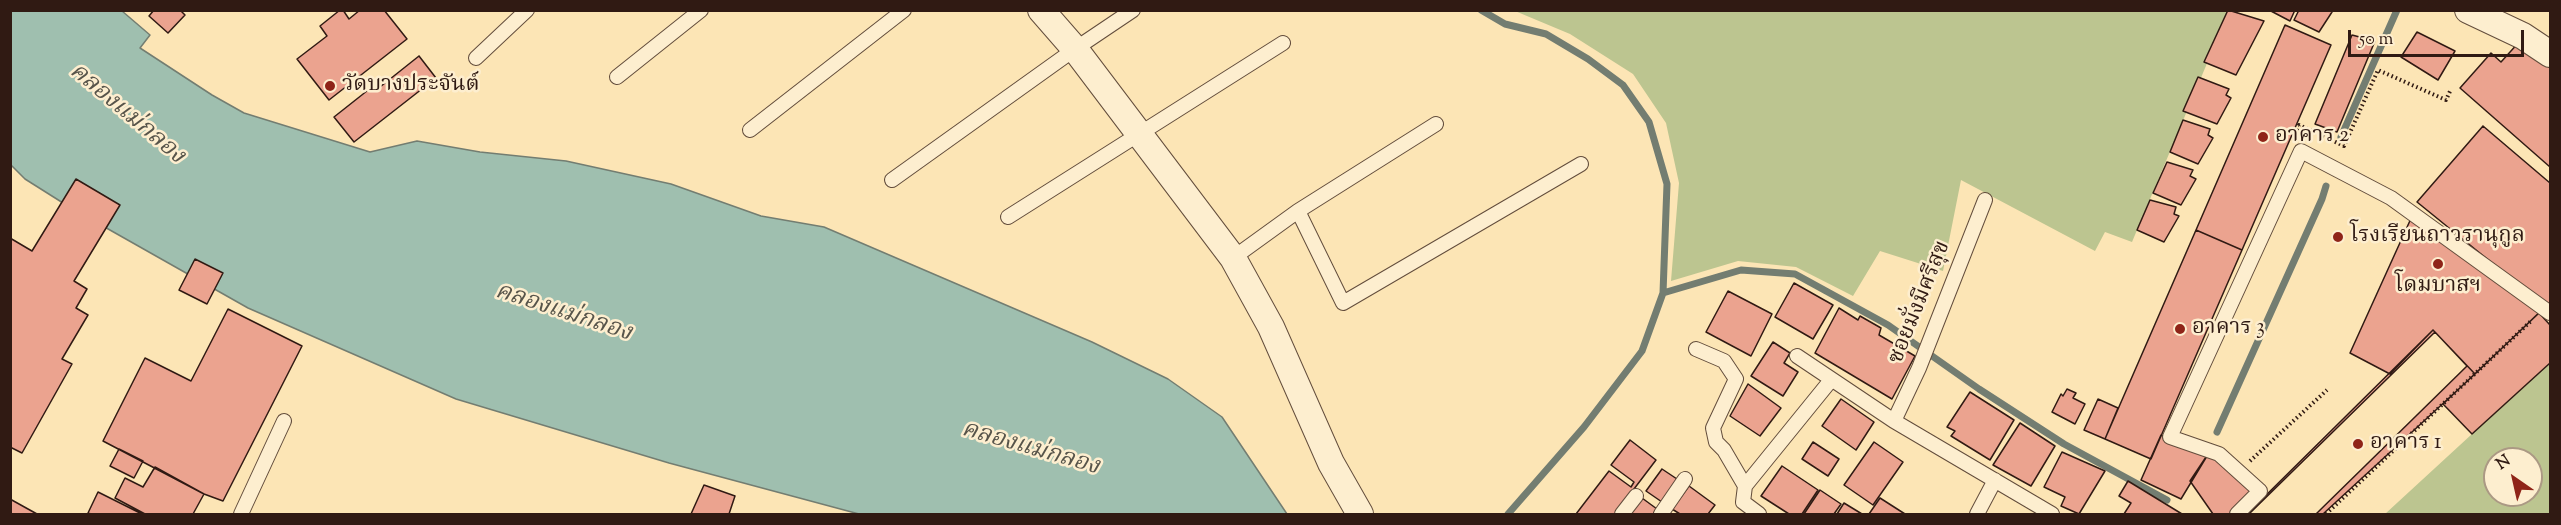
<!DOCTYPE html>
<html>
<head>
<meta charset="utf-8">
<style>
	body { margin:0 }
	#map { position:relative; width:2561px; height:525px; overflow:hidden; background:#fce5b5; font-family:"Sorts Mill Goudy",serif }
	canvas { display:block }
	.frame { position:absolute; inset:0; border:12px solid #301a13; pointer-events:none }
	.north { position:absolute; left:2483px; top:447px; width:60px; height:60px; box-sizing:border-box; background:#fdeecf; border:2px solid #ab9984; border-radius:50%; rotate:326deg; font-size:16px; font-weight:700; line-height:24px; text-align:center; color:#301a13 }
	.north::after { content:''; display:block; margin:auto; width:21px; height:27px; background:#8f2418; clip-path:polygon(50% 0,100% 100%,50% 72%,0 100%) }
	.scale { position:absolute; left:2348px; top:30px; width:176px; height:27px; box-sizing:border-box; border:3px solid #301a13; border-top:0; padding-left:8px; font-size:18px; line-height:21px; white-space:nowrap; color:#301a13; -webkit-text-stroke:4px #fdeecf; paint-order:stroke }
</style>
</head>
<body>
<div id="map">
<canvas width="2561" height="525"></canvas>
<div class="frame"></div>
<div class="north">N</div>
<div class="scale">50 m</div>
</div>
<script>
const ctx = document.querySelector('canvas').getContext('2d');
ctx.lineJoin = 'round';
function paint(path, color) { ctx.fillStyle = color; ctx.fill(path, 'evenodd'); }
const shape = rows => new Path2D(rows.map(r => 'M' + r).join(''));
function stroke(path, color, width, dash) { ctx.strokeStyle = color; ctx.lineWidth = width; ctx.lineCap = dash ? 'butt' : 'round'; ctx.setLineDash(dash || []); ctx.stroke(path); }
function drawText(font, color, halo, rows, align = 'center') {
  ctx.font = font + ' "Sorts Mill Goudy","Noto Serif Thai",serif'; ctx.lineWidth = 5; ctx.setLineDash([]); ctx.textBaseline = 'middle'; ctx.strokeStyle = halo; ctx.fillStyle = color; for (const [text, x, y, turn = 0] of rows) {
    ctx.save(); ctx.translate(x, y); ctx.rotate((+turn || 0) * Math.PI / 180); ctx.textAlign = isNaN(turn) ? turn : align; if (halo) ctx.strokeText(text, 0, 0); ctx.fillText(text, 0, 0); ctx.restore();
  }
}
const green = shape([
	[1515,11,2229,11,2132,242,2105,232,2095,251,1961,180,1943,271,1880,251,1853,296,1796,267,1738,261,1671,281,1679,183,1666,123,1633,74,1570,34],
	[2550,363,2550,514,2385,514,2472,434],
	[2495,459,2531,459,2531,495,2495,495]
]);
const water = shape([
	[10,11,122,11,150,35,140,48,212,95,244,113,370,152,417,141,480,152,566,161,671,184,761,216,824,227,1092,342,1168,379,1222,417,1287,514,859,514,669,463,456,399,248,308,71,208,25,179,11,165,10,11]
]);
const stream = shape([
	[1481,10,1505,24,1546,34,1588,59,1623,85,1649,122,1667,184,1663,293,1642,351,1584,427,1508,514],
	[2341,137,2397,10],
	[1663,293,1741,270,1795,274,1888,325,1979,389,2064,444,2167,500],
	[2217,432,2322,199,2326,186]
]);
const building = shape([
	[154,10,180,10,185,15,168,33,149,16,154,10],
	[340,10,343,10,349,19,360,10,384,10,407,39,329,100,297,59,327,36,320,26,340,10],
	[2228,10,2264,21,2236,75,2204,62,2228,10],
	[2269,10,2295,10,2290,21,2269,10],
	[2299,10,2329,10,2332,12,2319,32,2294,20,2299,10],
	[2285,25,2331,45,2242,250,2196,230,2285,25],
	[2417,32,2455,51,2438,80,2401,57,2417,32],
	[2352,35,2375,41,2337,132,2315,124,2352,35],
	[2520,41,2550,68,2550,167,2460,88,2491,53,2501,62,2520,41],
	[419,56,436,78,354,142,334,117,377,83,380,87,419,56],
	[2198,77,2229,89,2226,95,2231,98,2217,124,2183,111,2198,77],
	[2183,120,2210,129,2208,135,2213,138,2198,164,2170,152,2183,120],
	[2483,126,2550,183,2550,310,2417,202,2483,126],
	[2167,162,2193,170,2190,176,2196,179,2181,205,2153,193,2167,162],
	[76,179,120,205,74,281,87,289,76,308,88,315,62,359,72,364,22,453,10,447,10,238,32,251,76,179],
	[2150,200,2176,207,2174,214,2179,216,2164,242,2137,230,2150,200],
	[2413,214,2546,306,2475,374,2433,330,2390,374,2350,353,2413,214],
	[2196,230,2242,250,2151,459,2105,439,2196,230],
	[195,259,223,273,207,304,179,290,195,259],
	[1794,283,1833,305,1813,339,1775,317,1794,283],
	[1728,291,1772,314,1751,356,1706,332,1728,291],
	[1839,308,1858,320,1860,316,1881,328,1879,335,1915,356,1892,399,1815,353,1839,308],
	[228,309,302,346,223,501,204,494,103,441,145,358,191,381,228,309],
	[2539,313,2550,325,2550,363,2472,434,2443,404,2539,313],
	[2433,330,2475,374,2323,514,2247,514,2433,330],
	[2435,332,2467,366,2316,514,2249,514,2435,332],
	[1773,342,1790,353,1784,363,1798,372,1783,396,1751,376,1773,342],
	[1748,384,1781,408,1760,436,1730,416,1748,384],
	[2067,389,2076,393,2073,398,2085,404,2075,424,2052,412,2061,394,2063,396,2067,389],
	[1970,392,2014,420,1990,460,1951,436,1955,431,1947,427,1970,392],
	[1841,399,1874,422,1856,450,1822,426,1841,399],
	[2098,399,2118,408,2105,439,2084,430,2098,399],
	[2020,423,2055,446,2031,486,1993,465,2020,423],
	[2161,435,2210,451,2181,499,2141,480,2161,435],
	[1630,440,1656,460,1615,514,1576,514,1609,471,1631,487,1634,482,1611,465,1630,440],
	[1813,442,1839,459,1828,476,1802,459,1813,442],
	[1874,442,1903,462,1873,505,1844,485,1874,442],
	[119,449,143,461,134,478,110,466,119,449],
	[2210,451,2260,491,2237,514,2213,514,2190,481,2210,451],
	[2062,452,2105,471,2079,514,2061,506,2065,497,2044,487,2062,452],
	[1782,466,1818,490,1802,514,1789,514,1761,496,1782,466],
	[155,467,204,494,193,514,145,514,115,498,125,478,143,487,155,467],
	[1662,469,1677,479,1662,502,1646,491,1662,469],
	[2128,481,2182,514,2124,514,2131,503,2119,496,2128,481],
	[704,485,735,496,729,514,691,514,704,485],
	[1689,486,1715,505,1708,514,1680,514,1672,509,1689,486],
	[1820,490,1841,504,1834,514,1804,514,1820,490],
	[98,492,142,514,91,514,88,513,98,492],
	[1642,498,1657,509,1653,514,1630,514,1642,498],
	[1880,498,1905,514,1869,514,1880,498],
	[10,499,37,514,10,514,10,499],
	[1844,503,1862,514,1837,514,1844,503]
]);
const path = shape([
	[2295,134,2299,125,2344,146,2378,70,2446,100,2451,89],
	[2250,461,2327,390],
	[2326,514,2531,321]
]);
const lane = shape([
	[476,58,527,10],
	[617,77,701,10],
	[750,130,904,10],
	[892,180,1075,49,1133,10],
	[1298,211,1343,303,1581,164],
	[1008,217,1283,43],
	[1233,258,1298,211,1436,124],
	[1696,349,1724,361,1736,379,1713,428,1716,442,1724,450,1745,486],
	[1797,356,1894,421,2052,514],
	[1894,421,1919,368,1985,200],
	[241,514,284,421],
	[1622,514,1636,496],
	[1661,514,1685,479],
	[1759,514,1743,502,1745,486,1831,380],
	[1977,514,1995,480],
	[2237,514,2260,491,2219,454,2170,437,2301,151,2391,198,2550,313]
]);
const street = shape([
	[1041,10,1075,49,1233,258,1271,327,1331,463,1360,514],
	[2468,10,2523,36,2550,54]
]);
const markers = [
	[330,86,6,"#8f2418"],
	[2263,137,6,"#8f2418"],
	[2338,237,6,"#8f2418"],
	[2438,264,6,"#8f2418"],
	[2180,329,6,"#8f2418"],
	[2358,444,6,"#8f2418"]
];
const poiNames = [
	["วัดบางประจันต์",342,86],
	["อาคาร 2",2275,137],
	["โรงเรียนถาวรานุกูล",2350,237],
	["โดมบาสฯ",2438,287,"center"],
	["อาคาร 3",2192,329],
	["อาคาร 1",2370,444]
];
const streetNames = [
	["ซอยมั่งมีศรีสุข",1921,303,-68]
];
const waterNames = [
	["คลองแม่กลอง",126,115,40],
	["คลองแม่กลอง",563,314,18],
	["คลองแม่กลอง",1030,450,16]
];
paint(green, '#bcc590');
paint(water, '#9fbfaf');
stroke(water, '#737d71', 1.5);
stroke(stream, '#737d71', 7);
paint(building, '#eba38f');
stroke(building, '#301a13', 1.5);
stroke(lane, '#634d3c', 16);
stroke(street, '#634d3c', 28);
stroke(path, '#301a13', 4, [1.5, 3]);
stroke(lane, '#fdeecf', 14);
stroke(street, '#fdeecf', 26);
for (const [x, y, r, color] of markers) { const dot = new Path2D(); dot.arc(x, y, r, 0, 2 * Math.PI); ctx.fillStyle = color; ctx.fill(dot); stroke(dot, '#fdeecf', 2); }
drawText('22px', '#301a13', '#fdeecf', poiNames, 'left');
drawText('22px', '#301a13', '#fdeecf', streetNames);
drawText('italic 24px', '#57544a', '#fdeecf', waterNames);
</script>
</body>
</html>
